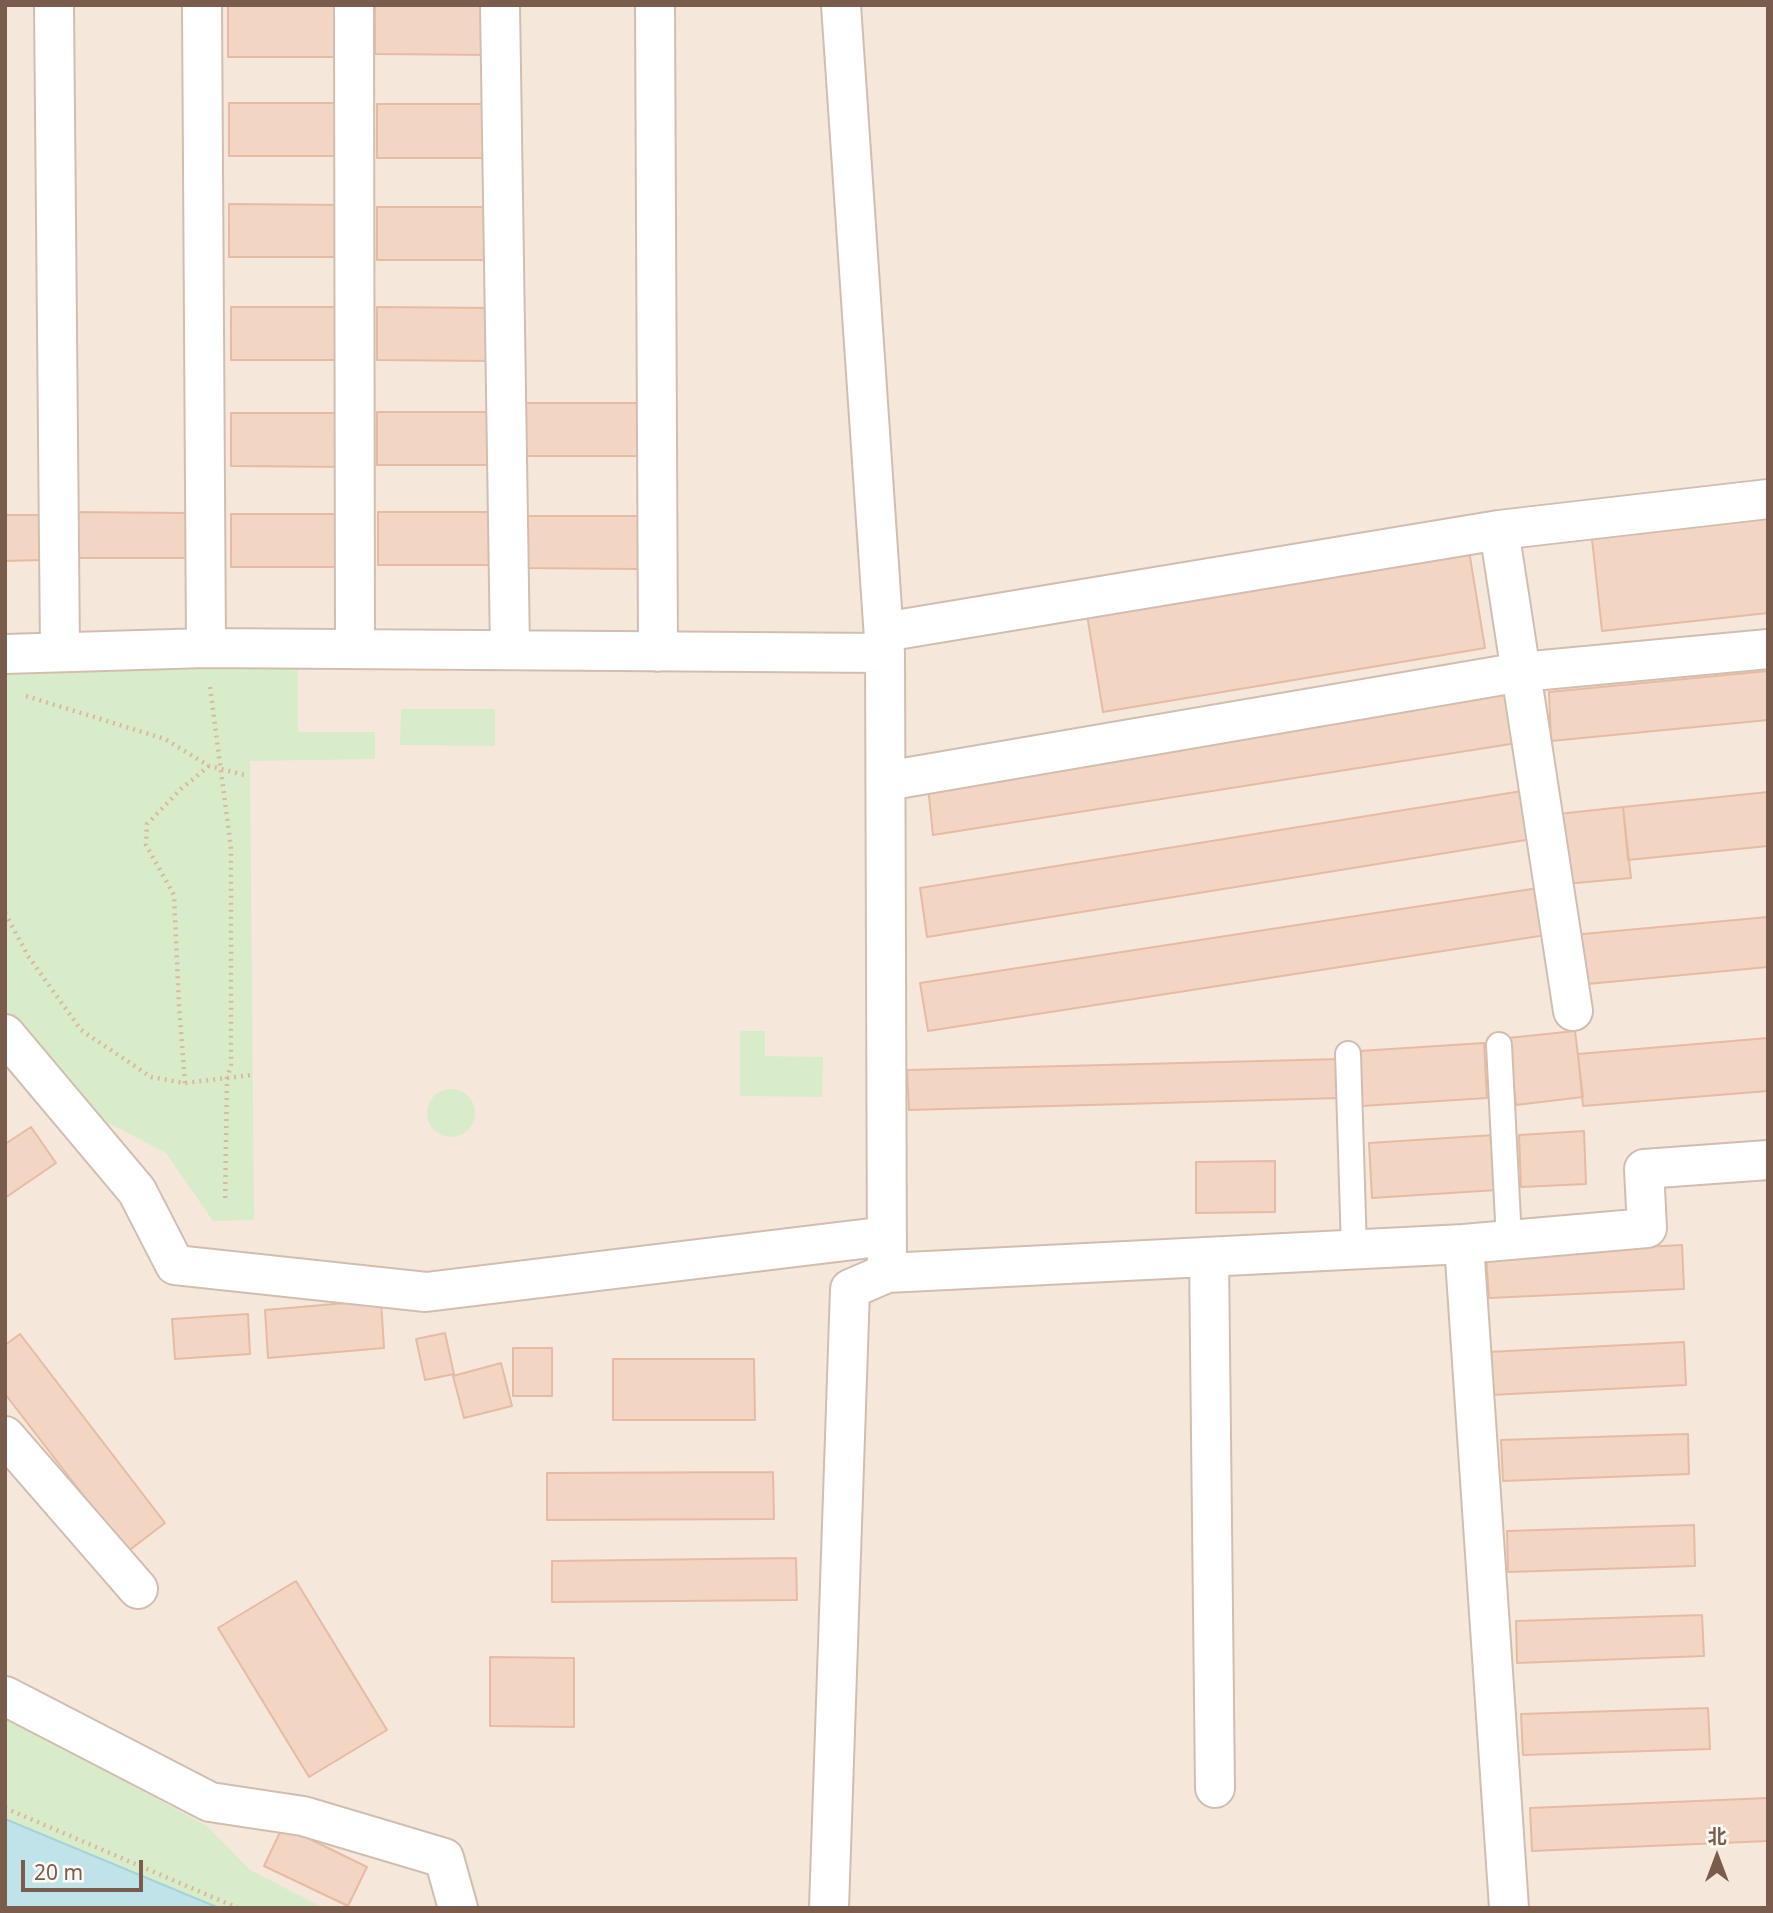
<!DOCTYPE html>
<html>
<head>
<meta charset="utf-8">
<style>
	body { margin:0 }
	#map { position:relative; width:1773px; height:1913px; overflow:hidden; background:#fdf6ec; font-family:"Noto Sans","Noto Sans SC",sans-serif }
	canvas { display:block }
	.frame { position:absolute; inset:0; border:7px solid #7a5c4d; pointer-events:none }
	.north { position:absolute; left:1682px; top:1822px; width:70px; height:70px; -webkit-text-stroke:5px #fffaf3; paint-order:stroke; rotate:0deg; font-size:19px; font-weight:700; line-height:28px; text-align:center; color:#7a5c4d }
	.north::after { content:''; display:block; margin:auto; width:24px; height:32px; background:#7a5c4d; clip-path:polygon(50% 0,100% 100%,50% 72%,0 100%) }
	.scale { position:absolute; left:21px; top:1860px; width:122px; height:32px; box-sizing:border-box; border:4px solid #7a5c4d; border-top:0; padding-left:9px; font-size:21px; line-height:24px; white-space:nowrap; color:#7a5c4d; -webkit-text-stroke:5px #fffaf3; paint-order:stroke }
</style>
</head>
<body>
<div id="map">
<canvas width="1773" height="1913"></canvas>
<div class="frame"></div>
<div class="north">北</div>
<div class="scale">20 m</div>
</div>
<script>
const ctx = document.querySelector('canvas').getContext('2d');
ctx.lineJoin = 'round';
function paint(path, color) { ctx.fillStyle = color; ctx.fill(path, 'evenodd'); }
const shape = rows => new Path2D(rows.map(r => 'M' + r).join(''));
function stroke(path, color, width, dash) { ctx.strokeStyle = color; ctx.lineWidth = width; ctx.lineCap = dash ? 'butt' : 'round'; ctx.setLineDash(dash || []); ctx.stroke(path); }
const residential = shape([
	[5,5,1768,5,1768,1908,5,1908]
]);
const green = shape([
	[298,666,298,732,375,732,375,759,250,761,254,1220,213,1221,166,1153,95,1116,5,1014,5,668],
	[401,709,495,709,495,746,400,745],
	[740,1031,765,1031,765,1056,823,1057,822,1097,740,1096],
	'427 1113a24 24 0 1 1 48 0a24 24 0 1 1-48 0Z',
	[5,1717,207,1826,250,1870,324,1908,5,1908]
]);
const water = shape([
	[5,1819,219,1908,5,1908,5,1819]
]);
const building = shape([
	[228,5,346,5,346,57,228,57,228,5],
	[375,5,493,5,493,55,375,54,375,5],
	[229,103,347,103,347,156,229,156,229,103],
	[377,104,494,104,494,158,377,158,377,104],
	[229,204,347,205,347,257,229,257,229,204],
	[377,207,495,207,495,260,377,260,377,207],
	[231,307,348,307,348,360,231,360,231,307],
	[377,307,495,308,495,361,377,360,377,307],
	[522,403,640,403,640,456,522,456,522,403],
	[377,412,494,412,494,465,377,465,377,412],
	[231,413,348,413,348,467,231,466,231,413],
	[1768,511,1768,613,1602,631,1591,530,1768,511],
	[72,512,189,513,189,558,72,558,72,512],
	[378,512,496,512,496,565,378,565,378,512],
	[231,514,348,514,348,567,231,567,231,514],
	[5,515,43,515,43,560,5,561,5,515],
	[522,516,640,516,640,569,522,568,522,516],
	[1468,545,1485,648,1103,712,1086,609,1468,545],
	[1768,671,1768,720,1551,741,1549,692,1768,671],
	[1507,694,1517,743,933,835,928,787,1507,694],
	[1522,791,1532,839,927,937,920,888,1522,791],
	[1768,792,1768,846,1628,860,1623,807,1768,792],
	[1623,807,1631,878,1565,884,1558,814,1623,807],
	[1538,888,1546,935,928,1031,920,983,1538,888],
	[1768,917,1768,967,1577,985,1572,935,1768,917],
	[1575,1031,1583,1097,1516,1105,1508,1038,1575,1031],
	[1768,1038,1768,1091,1583,1106,1578,1054,1768,1038],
	[1484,1043,1487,1098,1362,1106,1359,1051,1484,1043],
	[1340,1059,1341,1098,909,1110,907,1070,1340,1059],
	[31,1127,56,1163,5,1198,5,1144,31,1127],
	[1584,1131,1586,1184,1521,1187,1519,1135,1584,1131],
	[1494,1135,1497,1190,1372,1198,1369,1143,1494,1135],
	[1275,1161,1275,1212,1196,1213,1196,1162,1275,1161],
	[1682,1245,1684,1289,1489,1298,1486,1255,1682,1245],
	[381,1300,384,1348,268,1358,265,1310,381,1300],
	[248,1314,250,1354,175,1359,172,1319,248,1314],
	[445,1333,454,1374,425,1380,416,1339,445,1333],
	[20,1334,165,1523,127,1552,5,1394,5,1345,20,1334],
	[1684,1342,1686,1385,1491,1395,1488,1352,1684,1342],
	[513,1348,552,1348,552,1396,513,1396,513,1348],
	[613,1359,754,1359,755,1420,613,1420,613,1359],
	[501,1363,512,1406,464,1418,453,1376,501,1363],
	[1688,1434,1689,1474,1503,1481,1501,1440,1688,1434],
	[773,1472,774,1519,547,1520,547,1473,773,1472],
	[1694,1525,1695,1566,1508,1572,1507,1531,1694,1525],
	[796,1558,797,1600,552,1602,552,1561,796,1558],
	[296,1581,387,1730,309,1777,218,1628,296,1581],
	[1702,1615,1704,1656,1517,1663,1516,1621,1702,1615],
	[490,1657,574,1658,574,1727,490,1726,490,1657],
	[1708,1708,1710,1749,1523,1755,1521,1714,1708,1708],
	[1768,1798,1768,1841,1532,1851,1530,1808,1768,1798],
	[283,1826,367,1867,348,1906,264,1866,283,1826]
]);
const path = shape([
	[210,687,231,848,231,1065,227,1078,225,1202],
	[26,696,165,739,209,766,245,775],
	[5,913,28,956,81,1030,151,1077,185,1083,252,1075],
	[185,1083,179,1006,174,895,146,845,147,824,181,789,209,766],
	[5,1808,238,1908]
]);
const service = shape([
	[1499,1045,1509,1240],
	[1348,1054,1354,1250]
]);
const minor = shape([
	[54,5,60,652],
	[354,5,355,649],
	[500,5,510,650],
	[655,5,658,652],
	[1499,530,1573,1011],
	[884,632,1499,530,1768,499],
	[206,648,885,653,841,5],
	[5,654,206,648,202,5],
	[886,781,1521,672,1768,649],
	[5,1034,137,1191,175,1265,426,1292,887,1236],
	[1464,1244,1647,1228,1644,1169,1768,1160],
	[1209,1257,1215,1788],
	[887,1273,1464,1244,1509,1908],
	[5,1436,138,1589],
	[5,1696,210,1802,303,1816,444,1858,458,1908],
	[829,1908,850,1289,887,1273,885,653]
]);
paint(residential, '#f5e8da');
paint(green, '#d8ecc9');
paint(water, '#bfe3e8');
stroke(water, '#a5d3da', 2);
paint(building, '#f3d5c3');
stroke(building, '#e6bba3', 2);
stroke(service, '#d1beb0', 28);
stroke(minor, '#d1beb0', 42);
stroke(path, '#d9b8a5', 4.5, [2, 5]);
stroke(service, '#fff', 24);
stroke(minor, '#fff', 38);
</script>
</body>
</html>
